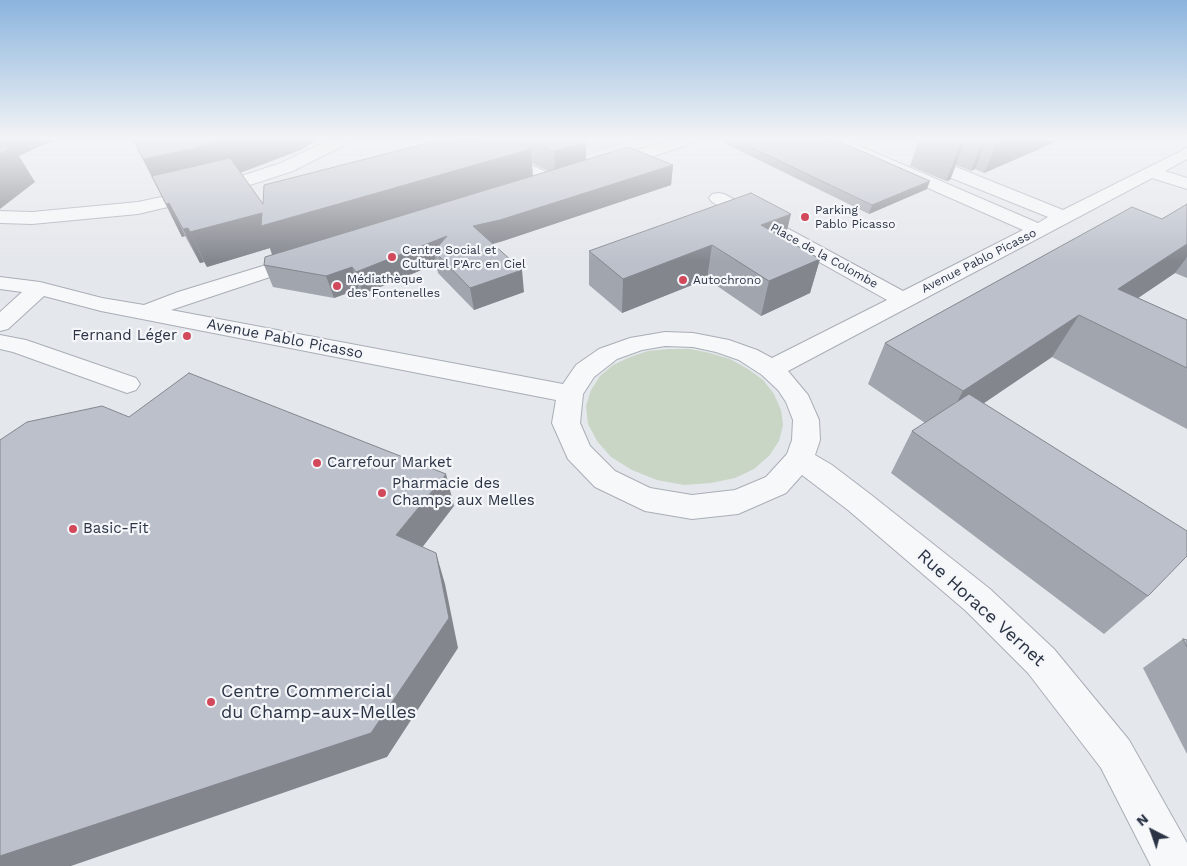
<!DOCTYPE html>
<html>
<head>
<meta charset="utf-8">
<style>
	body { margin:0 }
	#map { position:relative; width:1187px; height:866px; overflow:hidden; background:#e4e7ec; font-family:"Work Sans",sans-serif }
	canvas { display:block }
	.north { position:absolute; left:1127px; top:806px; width:50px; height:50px; -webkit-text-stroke:4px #f4f6f9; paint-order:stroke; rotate:319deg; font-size:14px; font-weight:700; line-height:20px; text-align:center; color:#2b3445 }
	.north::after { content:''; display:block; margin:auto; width:18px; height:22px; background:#2b3445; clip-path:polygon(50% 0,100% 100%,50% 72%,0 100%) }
</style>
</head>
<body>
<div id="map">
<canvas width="1187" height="866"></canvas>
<div class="north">N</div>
</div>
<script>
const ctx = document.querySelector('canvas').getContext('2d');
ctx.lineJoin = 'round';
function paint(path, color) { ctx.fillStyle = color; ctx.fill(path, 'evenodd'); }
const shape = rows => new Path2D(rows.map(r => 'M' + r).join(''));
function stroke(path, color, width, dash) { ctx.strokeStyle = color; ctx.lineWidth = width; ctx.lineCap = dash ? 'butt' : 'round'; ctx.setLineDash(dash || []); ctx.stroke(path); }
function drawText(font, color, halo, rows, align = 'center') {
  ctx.font = font + ' "Work Sans",sans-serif'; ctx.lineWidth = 4.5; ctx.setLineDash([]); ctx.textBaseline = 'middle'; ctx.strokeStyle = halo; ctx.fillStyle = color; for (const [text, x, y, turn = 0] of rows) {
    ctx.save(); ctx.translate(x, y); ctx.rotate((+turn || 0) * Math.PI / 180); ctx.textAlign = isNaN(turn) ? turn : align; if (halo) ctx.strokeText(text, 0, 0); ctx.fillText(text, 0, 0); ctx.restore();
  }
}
const built = shape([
	[481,140,638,140,541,169]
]);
const green = shape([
	[669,349,690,349,710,353,730,359,748,369,763,380,774,394,781,410,783,425,779,441,769,456,754,469,735,478,711,483,684,485,657,480,632,470,611,457,597,441,588,424,586,406,591,390,600,376,613,365,630,357,648,351]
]);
const minor = shape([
	[329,140,350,140,348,143,293,171,219,195,138,214,32,224,0,223,0,211,32,212,138,202,208,187,281,163,329,140],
	[457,140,478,140,559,178,562,182,559,186,553,187,547,186,459,143,457,140],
	[671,140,696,140,694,143,616,168,604,168,602,164,604,160,671,140],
	[824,140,846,140,1038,223,1048,217,939,173,937,169,939,165,951,165,1063,210,1187,148,1187,159,1165,171,1187,178,1187,189,1152,178,788,371,808,395,819,420,820,440,815,455,832,465,870,494,990,589,1054,649,1129,740,1187,843,1187,866,1151,866,1101,768,1028,673,966,611,848,510,802,475,786,493,738,514,692,519,645,511,595,487,568,459,552,423,556,400,101,311,44,296,8,329,0,331,0,312,22,292,0,289,0,277,40,282,102,298,144,305,178,292,302,254,309,256,312,260,309,264,171,310,563,384,576,365,599,349,630,338,665,332,693,333,729,340,757,350,772,358,887,300,712,202,709,198,712,194,718,193,724,194,903,291,1023,230,826,143,824,140],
	[665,346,693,347,716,352,739,360,762,375,778,390,786,402,793,420,792,440,787,454,766,477,735,490,692,495,650,488,615,471,590,446,580,423,583,394,594,377,617,359,642,350,665,346],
	[0,335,26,340,136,378,140,384,136,390,127,393,13,352,0,349,0,335]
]);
const wall = shape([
	[133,140,303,149,240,173,263,204,440,140,575,140,586,142,586,159,673,165,671,185,503,241,493,244,524,292,474,310,438,273,436,264,363,294,359,289,334,298,273,287,264,265,272,254,270,248,207,267,204,262,200,263,185,236,182,237],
	[532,163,548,171,533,176],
	[722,140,836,140,927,189,869,214,722,142],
	[919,140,1060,140,984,173,975,169,971,171,956,165,950,180,946,181,910,166],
	[1187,204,1187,278,1175,273,1138,298,1187,320,1187,429,1052,357,983,403,1148,596,1104,634,891,473,912,431,925,423,868,384,885,343,1162,219],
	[785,239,820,259,810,293,761,316,707,279,622,313,589,285,589,251],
	[1183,639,1187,640,1187,754,1143,668]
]);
const shadedWall = shape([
	[0,140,54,140,19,156,35,182,0,209],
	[217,140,317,140,303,149,208,185,152,176,161,195,143,159],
	[983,140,987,140,975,169,971,171],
	[998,140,1060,140,984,173],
	[586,142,586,164,555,174,554,151],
	[964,144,950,180,946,181,960,145],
	[531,149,533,181,274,260,270,248,207,267,190,232,262,213],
	[673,165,671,185,503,241,476,248,473,226],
	[930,181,927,189,869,214,872,205],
	[169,203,185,236,182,237,166,204],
	[791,214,783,247,761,225],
	[188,228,204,262,200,263,183,229],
	[447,236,434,251,436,264,363,294,356,272],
	[1187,244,1187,257,1175,273,1098,325,1118,289],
	[712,245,707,279,622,313,623,279],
	[820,259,810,293,761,316,769,281],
	[352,267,359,289,334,298,326,276],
	[522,270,524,292,474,310,470,288],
	[1079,315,1052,357,940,433,963,391],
	[446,474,454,506,408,566,396,535],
	[436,553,445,584,458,648,387,757,71,866,0,866,0,856]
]);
const building = shape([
	[133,140,217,140,192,149,143,159,133,140],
	[440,140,511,140,531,149,261,226,262,213,190,232,188,228,183,229,169,203,166,204,152,176,230,158,263,204,264,185,440,140],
	[530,140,575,140,586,142,554,151,530,140],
	[736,140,836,140,930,181,872,205,736,140],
	[948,140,955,140,964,144,960,145,948,140],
	[12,146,0,154,0,147,12,146],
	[628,147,673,165,500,220,473,226,522,270,470,288,434,251,447,236,356,272,352,267,326,276,264,265,265,257,628,147],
	[751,193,791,214,761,225,820,259,769,281,712,245,623,279,589,251,751,193],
	[1187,204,1187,244,1118,289,1187,320,1187,368,1079,315,963,391,885,343,1132,207,1162,219,1187,204],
	[189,373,446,474,396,535,436,553,449,618,371,733,0,856,0,440,27,422,102,406,129,417,189,373],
	[969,394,1187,531,1187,556,1148,596,912,431,969,394],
	[1183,639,1187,640,1187,647,1183,639]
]);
const markers = [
	[805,217,5,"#d1495b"],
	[392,257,5,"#d1495b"],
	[683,280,5,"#d1495b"],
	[337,286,5,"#d1495b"],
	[187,336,5,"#d1495b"],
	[317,463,5,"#d1495b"],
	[382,493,5,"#d1495b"],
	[73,529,5,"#d1495b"],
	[211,702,5,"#d1495b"]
];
const farPoinames = [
	["Parking",815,210],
	["Pablo Picasso",815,224],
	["Centre Social et",402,250],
	["Culturel P'Arc en Ciel",402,264],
	["Médiathèque",347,279],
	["des Fontenelles",347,293],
	["Autochrono",693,280]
];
const farStreetnames = [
	["Place de la Colombe",824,256,29],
	["Avenue Pablo Picasso",979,261,-27]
];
const poiNames = [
	["Fernand Léger",177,336,"right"],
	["Carrefour Market",327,463],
	["Pharmacie des",392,484],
	["Champs aux Melles",392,501],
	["Basic-Fit",83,529]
];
const streetNames = [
	["Avenue Pablo Picasso",285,339,11]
];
const nearStreetnames = [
	["Rue Horace Vernet",981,608,42]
];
const nearPoinames = [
	["Centre Commercial",221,692],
	["du Champ-aux-Melles",221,713]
];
paint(built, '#d2d6de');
paint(green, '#c9d6c5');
stroke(minor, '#a9aeb7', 2);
paint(minor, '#f7f8fa');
paint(wall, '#a1a5ae');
paint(shadedWall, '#83868d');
paint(building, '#bbc0ca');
stroke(building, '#83868d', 1);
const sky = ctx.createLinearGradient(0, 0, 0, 262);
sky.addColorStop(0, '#8bb4dd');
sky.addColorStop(0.53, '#f3f4f6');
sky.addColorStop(1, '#f3f4f600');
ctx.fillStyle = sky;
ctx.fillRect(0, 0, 1187, 262);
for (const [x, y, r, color] of markers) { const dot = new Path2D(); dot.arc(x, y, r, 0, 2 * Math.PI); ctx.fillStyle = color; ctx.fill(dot); stroke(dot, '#f4f6f9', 2); }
drawText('12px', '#2b3445', '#f4f6f9', farPoinames, 'left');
drawText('12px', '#2b3445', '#f4f6f9', farStreetnames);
drawText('15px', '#2b3445', '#f4f6f9', poiNames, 'left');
drawText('15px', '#2b3445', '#f4f6f9', streetNames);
drawText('18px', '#2b3445', '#f4f6f9', nearStreetnames);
drawText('18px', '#2b3445', '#f4f6f9', nearPoinames, 'left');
</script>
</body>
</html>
